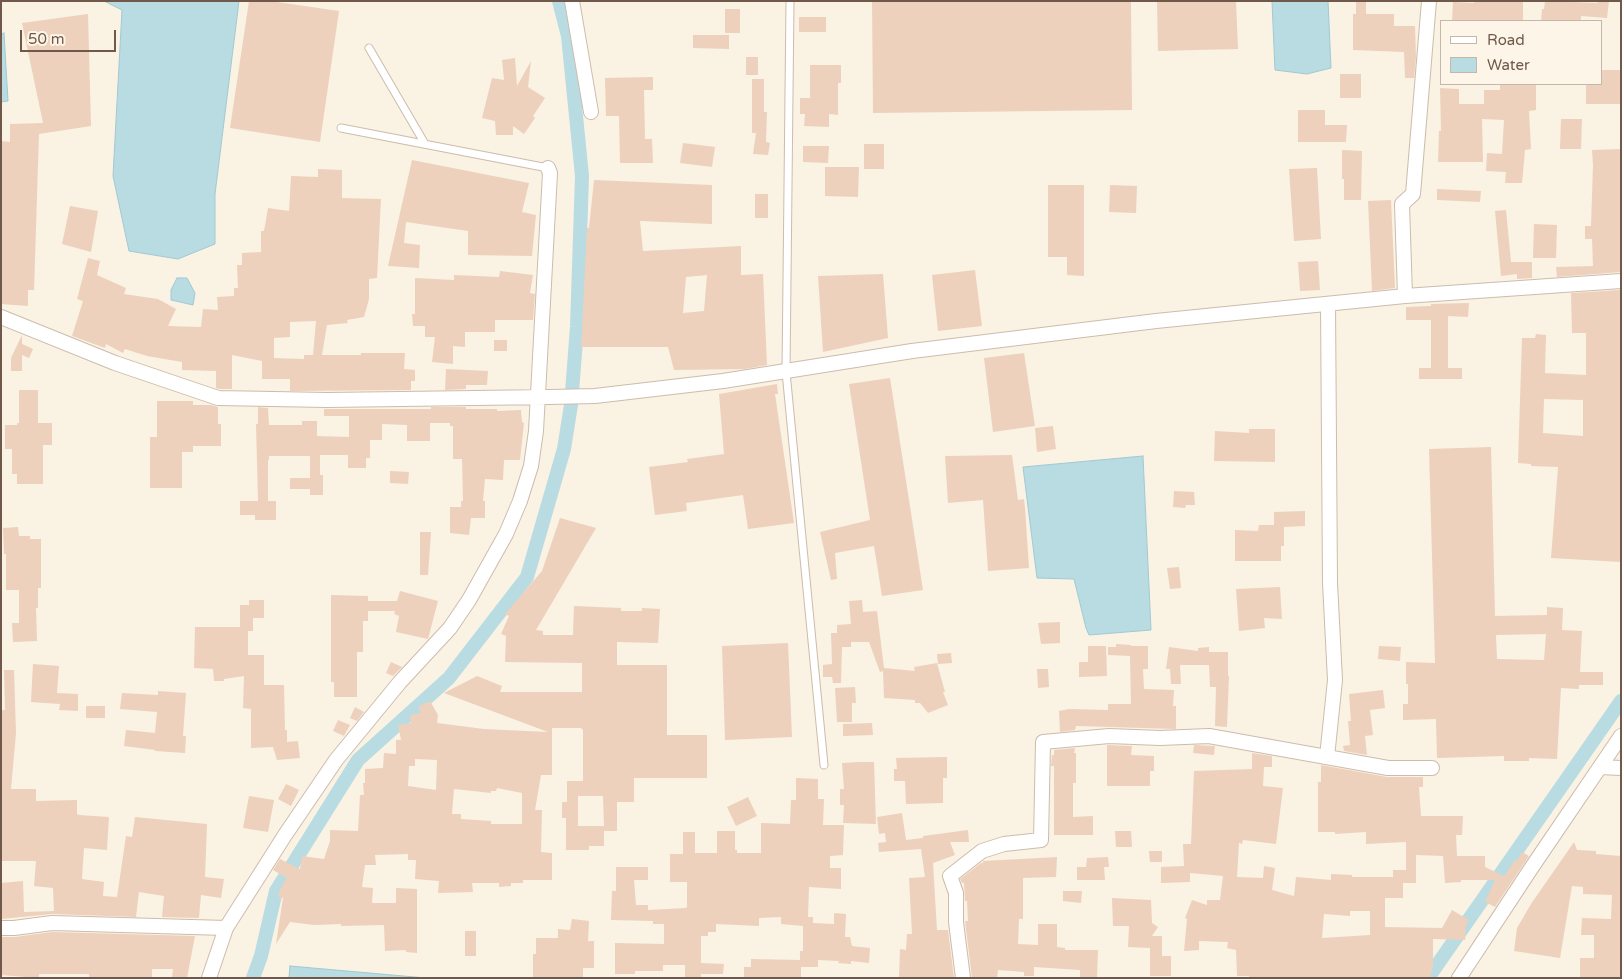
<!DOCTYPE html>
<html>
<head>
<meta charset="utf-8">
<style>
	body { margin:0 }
	#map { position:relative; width:1622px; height:979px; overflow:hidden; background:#faf2e3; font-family:"Varela Round",sans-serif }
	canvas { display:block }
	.frame { position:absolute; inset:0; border:2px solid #70594b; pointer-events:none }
	.legend { position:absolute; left:1440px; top:20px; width:162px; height:65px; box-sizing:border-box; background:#fdf6e8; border:1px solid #c5b7a9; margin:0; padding:6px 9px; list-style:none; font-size:15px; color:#70594b }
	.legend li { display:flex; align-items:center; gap:10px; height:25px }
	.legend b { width:25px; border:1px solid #c5b7a9 }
	.scale { position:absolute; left:20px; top:30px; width:96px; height:22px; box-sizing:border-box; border:2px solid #70594b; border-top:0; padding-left:6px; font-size:15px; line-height:18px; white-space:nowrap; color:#70594b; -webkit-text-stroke:4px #fdf6e8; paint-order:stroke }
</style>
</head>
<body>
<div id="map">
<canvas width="1622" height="979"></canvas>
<div class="frame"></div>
<ul class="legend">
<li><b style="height:6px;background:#fff"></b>Road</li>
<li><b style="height:14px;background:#b9dbe2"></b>Water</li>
</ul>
<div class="scale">50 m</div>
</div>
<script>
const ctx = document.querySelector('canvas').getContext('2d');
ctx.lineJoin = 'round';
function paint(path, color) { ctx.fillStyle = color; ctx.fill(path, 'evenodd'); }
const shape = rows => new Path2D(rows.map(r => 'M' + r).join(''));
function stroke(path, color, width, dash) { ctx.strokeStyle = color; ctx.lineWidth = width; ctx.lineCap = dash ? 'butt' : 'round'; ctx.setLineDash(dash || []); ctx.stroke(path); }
const water = shape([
	[104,1,239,1,215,194,215,244,178,259,129,251,113,176,122,10,104,1],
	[1272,1,1328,1,1331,68,1307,74,1275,70,1272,1],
	[4,33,8,101,1,102,1,34,4,33],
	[177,278,187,278,195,293,193,305,171,300,171,290,177,278],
	[1143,456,1151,630,1089,635,1086,628,1074,579,1037,578,1023,467,1143,456],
	[290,966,426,978,289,978,290,966]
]);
const canal = shape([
	[253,978,261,956,276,891,358,760,449,678,527,577,564,449,571,405,577,327,582,176,568,36,559,1],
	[1428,978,1621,701]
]);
const building = shape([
	[249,1,270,1,339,11,320,142,230,128],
	[872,1,1131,1,1132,110,873,113],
	[1157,1,1236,1,1238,49,1158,51],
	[1356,1,1366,1,1366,14,1394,14,1394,26,1415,26,1416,57,1414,78,1405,78,1404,52,1353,50,1353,14,1356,14],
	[1474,1,1523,1,1523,21,1452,21,1453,2,1474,3],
	[1545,1,1597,3,1598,1,1609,1,1607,18,1581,16,1581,21,1541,21,1542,9,1544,9],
	[725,9,740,9,740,33,725,33],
	[88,14,91,126,39,134,34,290,28,290,28,306,1,304,1,141,10,142,10,124,43,123,22,23],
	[799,17,826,17,826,32,799,32],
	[693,35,729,35,729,49,693,48],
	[746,57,758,57,758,75,746,75],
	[515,58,517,86,531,61,528,87,545,98,533,116,535,118,524,134,513,126,513,135,496,135,495,121,482,118,492,78,504,80,502,60],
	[810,65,841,65,841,83,838,83,838,115,829,114,829,127,804,126,805,114,800,114,800,98,810,98],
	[1601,70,1621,70,1621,104,1586,104,1586,84,1601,84],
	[1340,74,1361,74,1361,98,1340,98],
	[653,77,653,90,644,90,645,139,652,139,653,163,620,163,619,116,606,116,605,78],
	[752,79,764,79,764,112,767,112,766,142,770,143,768,155,753,154,756,133,752,133],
	[1536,84,1536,110,1529,111,1531,149,1525,150,1522,183,1505,183,1506,172,1486,171,1487,153,1502,154,1504,120,1482,119,1483,162,1438,162,1439,131,1441,131,1440,88,1459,89,1459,104,1484,104,1484,90,1500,90,1500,85],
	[1298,110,1325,110,1325,125,1347,125,1346,142,1298,142],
	[1561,119,1582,119,1581,149,1560,149],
	[683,143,715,147,712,167,680,163],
	[864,144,884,144,884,169,864,169],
	[803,146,829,146,828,163,803,162],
	[1621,149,1621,272,1557,277,1556,267,1593,266,1592,239,1585,239,1585,226,1591,226,1593,165,1592,150],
	[1342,150,1362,151,1361,200,1344,200,1344,179,1342,179],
	[412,160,529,183,522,212,536,215,532,256,468,255,468,231,406,222,404,243,420,245,419,268,388,266],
	[825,167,859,167,858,197,825,196],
	[1317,168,1321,239,1294,241,1289,169],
	[318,169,342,170,342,198,381,199,377,278,369,279,369,299,364,317,347,320,348,323,327,325,322,355,361,355,361,353,405,353,404,369,415,370,415,381,411,381,411,390,290,391,290,379,262,379,262,361,232,355,232,389,219,389,216,388,216,371,182,370,182,362,147,356,125,349,123,353,106,344,105,348,72,336,83,301,77,299,88,258,100,261,97,275,126,288,124,294,158,299,176,309,168,326,201,327,203,309,218,310,217,297,234,296,234,288,238,288,237,265,242,265,242,253,261,252,261,231,264,231,268,208,289,211,291,176,318,177],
	[316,321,313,355,304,355,304,359,274,358,274,338,290,337,290,322],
	[594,180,712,185,712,224,640,221,643,251,741,246,741,275,763,274,767,365,745,369,674,370,668,347,581,347,587,228,589,228],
	[707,275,704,311,683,313,686,277],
	[1048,185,1084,185,1084,276,1067,275,1067,257,1048,257],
	[1110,185,1137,186,1136,213,1109,212],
	[1437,189,1481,191,1480,202,1437,200],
	[755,194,768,194,768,218,755,218],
	[1391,200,1395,288,1372,291,1368,201],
	[70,206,98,211,91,252,62,244],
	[1506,210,1511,262,1532,262,1532,278,1517,279,1517,274,1501,276,1495,211],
	[1534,224,1557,225,1556,258,1533,258],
	[1318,261,1320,290,1300,291,1298,262],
	[975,270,982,326,938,331,932,275],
	[500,271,533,275,530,293,535,294,533,320,495,320,495,332,465,332,465,347,453,346,453,364,432,362,435,337,425,337,425,326,413,326,412,314,415,314,415,278,454,280,454,275,499,277],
	[883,274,888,338,823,352,818,276],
	[1621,290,1621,562,1551,558,1558,467,1531,466,1531,464,1518,463,1522,338,1535,338,1536,334,1546,335,1545,373,1586,375,1586,333,1572,333,1571,293],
	[1544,399,1583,400,1583,436,1543,433],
	[1469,303,1468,317,1448,316,1448,368,1462,368,1462,379,1419,379,1419,368,1431,368,1431,320,1406,320,1406,307,1431,306,1431,304],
	[22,335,22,344,33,349,29,358,22,355,22,371,11,371,11,358],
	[494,340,507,340,507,351,494,351],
	[1024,353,1035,426,993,432,984,358],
	[446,369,488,371,487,385,466,385,466,389,445,390],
	[890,378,923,590,882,596,874,546,835,553,837,579,831,580,820,532,870,520,849,384],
	[777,384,778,394,775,394,794,523,748,529,743,495,686,503,687,511,655,515,649,467,688,462,687,459,724,454,719,394],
	[19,390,38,390,38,423,52,423,52,445,43,445,43,484,17,484,17,474,12,474,12,449,5,449,5,425,17,425,17,423,19,423],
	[157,401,193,401,193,405,211,405,218,407,218,424,221,424,221,446,193,446,193,452,182,452,182,488,150,488,150,437,157,437],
	[258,407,268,408,269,425,302,425,302,421,317,421,317,436,349,437,349,416,324,416,324,409,431,409,431,407,466,407,466,409,497,409,497,411,521,410,522,422,524,423,520,460,504,460,503,480,485,479,483,501,485,501,485,518,471,518,469,535,450,533,450,507,461,507,461,501,463,501,462,459,453,459,453,426,450,426,450,423,430,423,430,441,407,441,407,425,382,424,382,440,370,440,370,458,366,458,366,468,348,468,348,455,320,455,320,475,323,475,323,495,310,495,310,489,290,489,290,478,310,478,310,456,269,456,269,460,268,460,268,501,276,501,276,520,255,520,255,515,240,515,240,501,258,501,256,424,258,424],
	[1053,426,1056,449,1037,452,1035,428],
	[1249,429,1275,429,1275,462,1214,461,1215,431,1249,433],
	[1491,447,1495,616,1547,615,1547,607,1563,608,1562,630,1582,631,1580,672,1603,672,1603,685,1579,685,1579,689,1561,688,1557,759,1529,758,1529,761,1504,761,1504,756,1437,758,1436,719,1403,720,1403,704,1408,704,1408,684,1406,684,1406,662,1435,663,1429,449],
	[1546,634,1544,660,1497,659,1496,635],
	[1012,455,1018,500,1024,499,1025,508,1029,568,988,571,983,500,948,503,945,456],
	[390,471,409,472,408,484,390,483],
	[1174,491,1194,492,1195,505,1186,505,1185,508,1173,507],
	[1305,511,1305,526,1284,527,1284,546,1281,546,1281,561,1235,561,1235,530,1258,531,1259,525,1274,525,1274,512],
	[560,518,596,528,536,630,543,631,543,635,573,635,574,606,621,608,621,611,642,611,642,608,660,609,658,643,617,642,617,665,667,665,667,735,707,735,707,778,634,778,634,802,617,802,617,831,604,831,604,846,589,846,589,850,566,850,566,818,562,818,562,802,567,802,567,781,583,781,583,730,581,728,552,728,552,775,541,775,535,810,542,810,541,852,552,853,552,880,523,880,523,883,511,883,511,886,499,887,499,883,472,883,473,892,438,893,439,881,415,879,416,860,408,860,408,854,375,855,376,865,365,865,362,887,373,888,372,903,396,903,396,888,417,889,417,953,406,952,406,950,385,951,384,925,341,926,341,924,314,925,290,922,276,944,283,898,279,898,279,891,287,878,273,870,280,859,300,869,302,856,324,859,330,841,330,830,358,831,360,795,364,795,363,783,365,783,365,769,383,768,384,753,396,754,396,740,401,740,398,725,411,723,410,715,421,713,418,707,430,701,438,715,437,723,484,729,548,732,444,693,477,676,502,686,500,692,582,692,582,663,505,662,506,636,501,634,509,616,505,614,542,571],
	[415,759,437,760,436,790,408,786,409,766,415,766],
	[497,788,522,793,522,824,491,824,491,821,461,819,461,814,452,814,454,789,491,793,491,791,496,791],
	[578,796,603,796,604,826,578,826],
	[18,527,19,536,30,536,30,539,41,539,41,588,38,588,38,608,36,608,37,641,13,642,12,623,19,623,19,590,6,590,6,554,4,554,3,528],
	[420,532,431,532,428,575,420,575],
	[1179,567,1181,588,1170,589,1167,568],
	[1280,587,1282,619,1264,618,1265,628,1239,631,1236,589],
	[400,591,438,601,428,639,396,632,399,616,394,614,395,611,368,611,368,621,363,621,363,652,357,652,357,697,334,697,334,682,331,682,331,595,368,596,368,601,397,601],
	[249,600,264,600,264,618,253,618,253,631,248,631,248,655,264,655,264,685,284,685,285,730,287,730,287,742,298,741,300,758,277,760,273,747,251,748,251,709,243,708,244,676,224,679,224,681,214,681,213,669,194,668,195,627,240,627,240,605,249,605],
	[862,600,863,612,877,611,884,668,915,671,914,667,937,663,945,692,943,692,948,705,928,713,920,703,915,703,915,700,884,698,883,671,880,672,869,642,851,642,851,647,842,647,841,683,833,683,832,677,823,677,823,665,832,664,831,633,837,633,837,625,851,624,849,601],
	[1060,622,1060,643,1041,644,1038,623],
	[788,643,792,737,725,740,722,646],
	[1116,644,1131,645,1131,646,1148,646,1148,669,1143,669,1144,689,1174,690,1173,706,1176,706,1176,729,1076,726,1075,730,1060,732,1059,711,1069,709,1108,710,1108,704,1131,704,1130,656,1108,655,1108,647,1116,647],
	[1088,646,1106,646,1107,676,1079,677,1079,662,1088,662],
	[1379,646,1401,647,1400,661,1378,659],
	[1169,647,1198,651,1198,648,1209,647,1209,652,1228,652,1228,676,1229,676,1227,727,1215,726,1216,687,1210,687,1209,665,1180,665,1181,684,1171,684,1170,669,1166,669],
	[951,653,952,663,938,664,937,654],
	[391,662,402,667,393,676,386,673],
	[33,664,59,666,57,693,78,694,78,711,59,710,60,704,31,702],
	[1037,669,1048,669,1049,687,1038,688],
	[4,670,14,670,16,733,11,789,36,789,36,801,77,800,77,814,79,815,109,817,107,850,84,848,82,879,104,882,103,896,117,897,126,836,132,837,135,817,207,824,205,877,224,879,221,898,201,895,199,918,162,917,164,896,139,892,136,917,52,914,1,919,1,883,23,881,24,912,54,911,53,888,34,886,36,861,1,861,1,710,5,710],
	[855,687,856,703,852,703,852,722,837,722,835,688],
	[1383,690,1385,708,1370,710,1373,735,1365,736,1367,755,1344,751,1343,746,1350,745,1348,721,1351,721,1349,694],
	[158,691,186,693,183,736,186,736,185,753,155,751,155,750,124,746,126,730,155,733,157,712,120,709,122,693,158,695],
	[86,706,105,706,105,718,86,718],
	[355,707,364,712,357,721,350,718],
	[338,720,350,725,344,736,333,731],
	[872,723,873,735,843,736,843,724],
	[1107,745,1132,746,1131,755,1154,756,1154,771,1150,771,1150,786,1107,786],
	[1194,745,1215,746,1214,755,1193,753],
	[1075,748,1074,753,1076,753,1076,783,1073,783,1073,817,1093,816,1093,835,1054,835,1054,766,1051,766,1052,755,1054,755,1054,750],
	[1252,753,1272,756,1272,767,1264,767,1263,786,1283,788,1276,844,1243,840,1242,844,1239,843,1237,877,1263,878,1264,866,1275,868,1272,890,1294,896,1296,877,1331,880,1331,874,1352,875,1352,877,1393,877,1393,870,1406,870,1406,842,1366,844,1366,832,1335,834,1335,832,1318,832,1318,782,1321,782,1321,765,1387,777,1423,777,1423,787,1419,787,1421,816,1463,816,1462,835,1456,835,1457,856,1485,856,1485,867,1504,876,1515,860,1517,861,1522,852,1529,856,1495,907,1485,902,1495,880,1461,880,1461,882,1445,883,1443,856,1416,855,1416,883,1403,883,1403,898,1385,898,1385,927,1442,928,1452,910,1469,920,1466,926,1465,940,1433,939,1433,966,1430,978,1249,978,1249,976,1237,976,1236,950,1227,948,1228,942,1199,941,1199,950,1184,951,1187,919,1185,918,1192,900,1207,905,1207,900,1220,900,1223,876,1190,873,1190,882,1161,883,1161,867,1184,866,1183,844,1191,844,1194,771,1252,769],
	[1350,911,1370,911,1370,935,1322,938,1324,914,1350,916],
	[947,757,947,778,943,778,943,803,906,804,905,781,894,781,894,769,897,769,896,758],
	[859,762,874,762,876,824,843,823,844,805,840,805,840,789,844,789,842,763],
	[796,778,818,779,818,799,824,799,823,825,844,825,843,855,830,856,830,868,841,868,841,889,809,887,808,917,813,917,813,923,834,924,834,913,846,914,845,937,850,937,852,946,870,948,869,963,851,961,851,964,838,963,839,961,818,960,818,967,801,967,801,977,744,978,744,967,751,967,751,959,800,960,800,951,803,951,803,926,781,924,781,917,759,918,759,926,716,924,716,932,708,932,708,936,701,936,701,963,724,964,723,974,701,974,701,978,685,978,685,965,663,965,663,971,635,971,635,974,615,974,615,943,664,944,664,924,653,924,653,921,611,920,612,891,616,891,616,867,648,867,648,880,634,880,636,905,648,905,648,910,685,908,687,907,687,882,670,882,670,854,683,854,683,832,695,832,695,853,717,853,717,831,735,831,735,850,737,850,737,853,761,853,761,823,790,824,791,800,796,800],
	[286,784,299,790,291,806,278,799],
	[249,796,274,800,268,832,243,828],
	[748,797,757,816,736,826,727,807],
	[902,813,906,840,923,838,923,836,968,830,969,842,950,842,955,855,933,863,937,930,948,930,954,978,899,978,900,949,906,950,907,934,912,934,909,878,925,877,921,849,879,852,878,843,886,842,885,833,879,834,877,817],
	[1115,831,1131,831,1132,847,1116,847],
	[1574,842,1577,850,1596,851,1596,854,1621,856,1621,978,1580,978,1580,958,1594,958,1594,935,1581,935,1582,918,1611,919,1612,895,1583,894,1583,887,1572,886,1560,958,1514,951,1517,928,1531,904],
	[1149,851,1162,851,1162,862,1150,862],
	[1057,857,1056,877,1023,878,1023,919,1019,919,1018,944,1038,945,1038,924,1057,924,1057,947,1065,948,1065,950,1098,950,1097,978,1080,978,1080,970,1034,967,1034,976,1024,976,1024,972,998,970,997,978,972,978,965,921,968,921,967,901,965,901,964,883,962,883,960,879,981,863,983,863,983,861],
	[1108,857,1109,867,1104,867,1105,880,1077,880,1077,867,1086,867,1087,858],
	[1063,891,1082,891,1081,903,1063,901],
	[1112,898,1151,900,1152,923,1158,927,1152,936,1162,936,1162,956,1171,956,1171,976,1150,976,1150,948,1128,947,1129,926,1113,926],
	[572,919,589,921,588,941,594,941,594,968,583,968,583,978,533,978,533,954,536,954,536,938,558,938,558,929,570,930],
	[465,931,476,931,476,956,465,956],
	[52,932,195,936,187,978,172,978,173,969,152,969,152,978,89,978,89,974,39,974,39,978,1,975,1,937,15,937]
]);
const lane = shape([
	[790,1,786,372,824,765],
	[369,48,425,144],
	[341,128,548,168]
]);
const street = shape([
	[572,1,591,112],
	[1405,296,1402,204,1413,194,1429,1],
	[1,317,115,363,218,398,327,400,549,397,595,396,723,381,912,351,1156,321,1405,296,1621,281],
	[1327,757,1335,680,1330,583,1328,304],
	[1600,767,1621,768],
	[1,928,14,928,52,923,226,928],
	[209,978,226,928,285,835,336,760,400,682,450,628,469,600,506,534,520,501,531,466,536,431,550,173,548,168],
	[963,978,956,922,956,893,950,876,982,851,1004,844,1041,840,1043,742,1109,736,1160,738,1209,736,1388,768,1432,768],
	[1459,978,1530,870,1621,736]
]);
paint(water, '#b9dbe2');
stroke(water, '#a0c9d3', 1);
stroke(canal, '#b9dbe2', 14);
paint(building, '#edd1bc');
stroke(lane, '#cdbcad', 9);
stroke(street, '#cdbcad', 16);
stroke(lane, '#fff', 7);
stroke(street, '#fff', 14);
</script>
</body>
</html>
